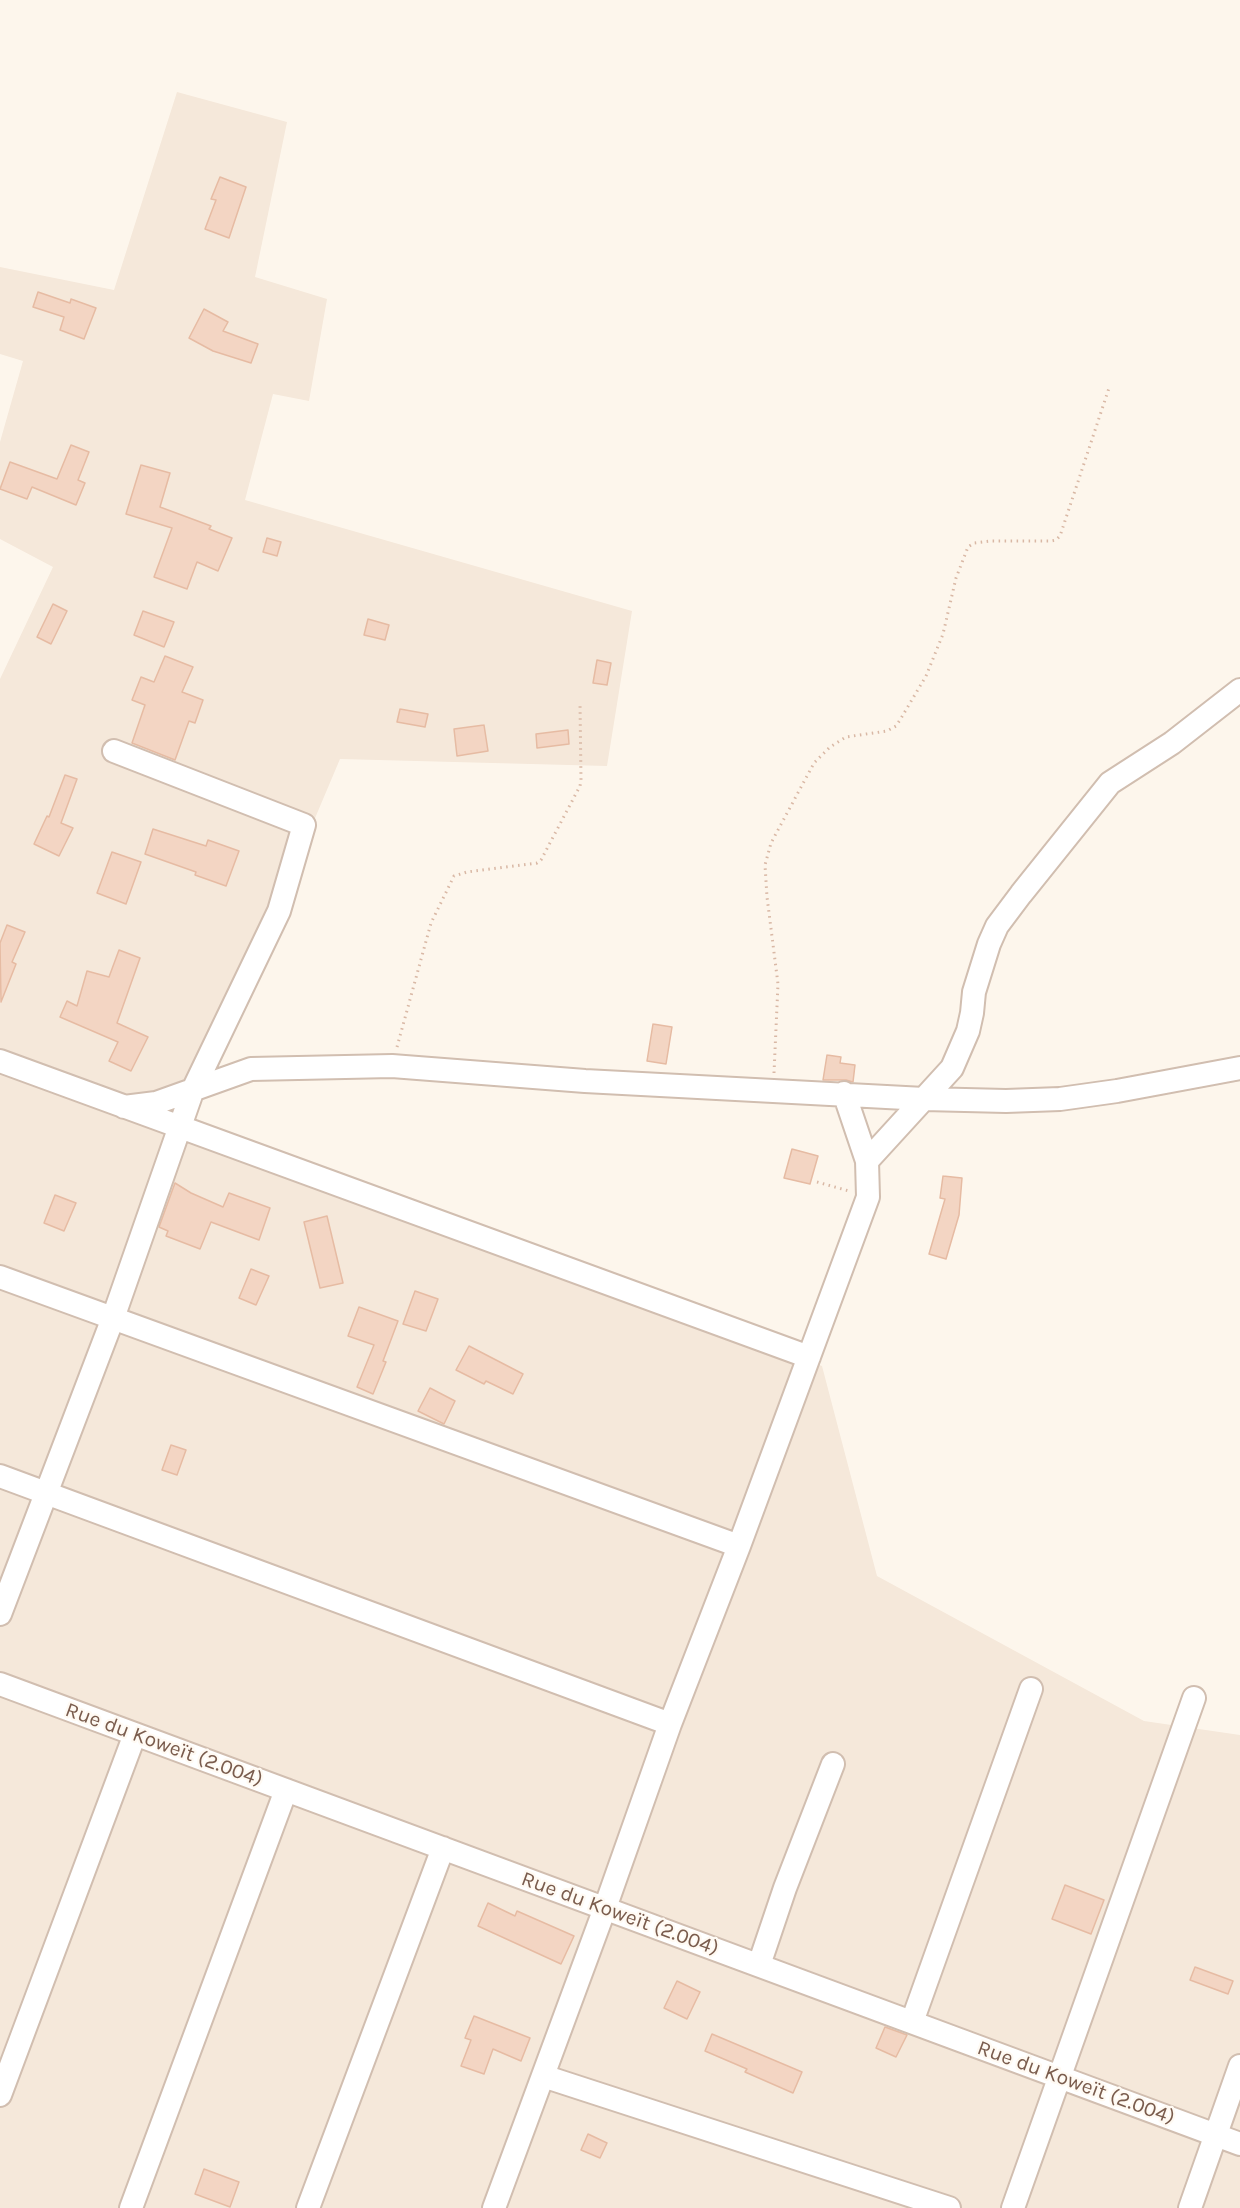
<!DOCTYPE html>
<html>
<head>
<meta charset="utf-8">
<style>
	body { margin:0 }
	canvas { display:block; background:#fdf6ec }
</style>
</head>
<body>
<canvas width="1240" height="2208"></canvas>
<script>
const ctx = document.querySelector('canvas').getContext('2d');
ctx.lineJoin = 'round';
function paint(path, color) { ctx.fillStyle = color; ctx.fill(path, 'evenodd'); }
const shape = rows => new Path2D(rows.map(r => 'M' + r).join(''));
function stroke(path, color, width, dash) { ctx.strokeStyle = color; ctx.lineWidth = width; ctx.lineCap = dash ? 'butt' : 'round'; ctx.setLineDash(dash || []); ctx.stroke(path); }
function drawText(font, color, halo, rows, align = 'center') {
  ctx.font = font + ' Karla,sans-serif'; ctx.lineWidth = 4.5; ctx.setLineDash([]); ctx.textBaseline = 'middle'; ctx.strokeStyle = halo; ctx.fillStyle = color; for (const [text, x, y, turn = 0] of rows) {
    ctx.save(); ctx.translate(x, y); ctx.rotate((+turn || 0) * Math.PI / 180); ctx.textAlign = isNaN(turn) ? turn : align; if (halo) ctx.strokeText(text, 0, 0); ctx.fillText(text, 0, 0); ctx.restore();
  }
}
const residential = shape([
	[177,92,287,122,255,277,327,299,309,401,273,394,245,500,632,611,607,766,340,759,179,1140,822,1366,877,1576,1144,1721,1240,1735,1240,2208,0,2208,0,679,53,567,0,539,0,442,23,361,0,354,0,267,114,290]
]);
const building = shape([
	[220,177,246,187,229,238,205,229,216,200,211,199,220,177],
	[38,292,70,303,71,299,96,308,84,339,60,330,64,317,33,307,38,292],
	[204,309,228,322,223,331,258,344,251,363,213,351,189,338,204,309],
	[71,445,89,452,78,480,85,483,76,505,32,487,27,499,0,489,10,462,57,479,71,445],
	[141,465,170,473,160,507,211,526,209,529,232,538,218,571,197,562,187,589,154,577,172,528,126,514,141,465],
	[267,538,281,542,277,556,263,552,267,538],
	[53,604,67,611,51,644,37,637,53,604],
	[143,611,174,622,164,647,134,635,143,611],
	[368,619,389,625,385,640,364,635,368,619],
	[165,656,193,667,182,692,203,700,195,723,189,721,175,760,132,743,145,705,132,700,141,677,154,682,165,656],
	[597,660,611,663,607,685,593,683,597,660],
	[400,709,428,714,425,727,397,722,400,709],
	[484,725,488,751,457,756,454,729,484,725],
	[568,730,569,744,537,748,536,734,568,730],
	[65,775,77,779,61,823,73,828,59,856,34,844,47,816,49,817,65,775],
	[153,829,206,846,208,840,239,851,226,886,195,875,196,872,145,854,153,829],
	[112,852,141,862,126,904,97,893,112,852],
	[7,925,25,932,12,962,16,964,1,1002,0,943,7,925],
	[119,950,140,958,117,1023,148,1037,131,1071,109,1061,118,1042,60,1017,67,1001,77,1006,87,971,109,977,119,950],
	[653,1024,672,1027,666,1064,647,1061,653,1024],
	[827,1055,841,1057,840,1063,855,1065,853,1082,846,1080,823,1080,827,1055],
	[792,1149,818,1156,810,1184,784,1178,792,1149],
	[943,1176,962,1178,959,1215,946,1259,929,1254,945,1199,940,1198,943,1176],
	[175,1183,191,1193,223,1207,229,1193,270,1208,259,1240,211,1222,200,1249,166,1236,168,1231,159,1227,175,1183],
	[55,1195,76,1203,64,1231,44,1223,55,1195],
	[327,1216,343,1283,320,1288,304,1222,327,1216],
	[251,1269,269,1276,256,1305,239,1298,251,1269],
	[415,1291,438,1299,426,1331,403,1324,415,1291],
	[359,1307,398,1321,383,1361,386,1362,373,1394,357,1387,374,1345,348,1336,359,1307],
	[469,1346,523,1374,513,1394,486,1381,484,1384,456,1370,469,1346],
	[430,1388,455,1401,444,1424,418,1411,430,1388],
	[171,1445,186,1450,177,1475,162,1470,171,1445],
	[1065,1885,1104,1900,1091,1934,1052,1919,1065,1885],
	[488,1903,515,1916,517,1911,574,1936,561,1964,478,1926,488,1903],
	[1195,1967,1233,1981,1228,1994,1190,1980,1195,1967],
	[677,1981,700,1992,687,2019,664,2008,677,1981],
	[474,2016,530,2038,521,2061,493,2049,484,2074,461,2066,471,2040,465,2038,474,2016],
	[885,2027,907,2035,896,2057,876,2048,885,2027],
	[712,2034,802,2072,793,2093,745,2072,747,2069,705,2051,712,2034],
	[588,2134,607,2143,600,2158,581,2150,588,2134],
	[204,2169,239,2182,230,2207,195,2194,204,2169]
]);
const path = shape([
	[397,1047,431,923,454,876,467,872,537,863,541,860,580,786,581,780,580,703],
	[774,1073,778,984,767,897,765,865,771,843,814,763,830,747,846,737,887,731,896,726,900,720,926,676,943,634,956,578,968,547,974,543,991,541,1051,541,1056,540,1060,536,1109,388],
	[817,1182,849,1191]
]);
const minor = shape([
	[0,1061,809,1357],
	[124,1107,156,1103,251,1069,392,1066,585,1081,924,1099,1006,1101,1060,1099,1117,1091,1240,1068],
	[867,1161,952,1068,968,1031,972,1013,974,992,989,944,997,926,1021,894,1110,783,1172,743,1240,690],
	[0,1277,739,1546],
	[0,1476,670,1724],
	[0,1614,113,1318,192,1092,279,911,304,825,114,751],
	[0,1684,1240,2144],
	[759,1965,785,1888,833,1764],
	[912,2022,1031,1689],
	[543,2076,949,2208],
	[0,2095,135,1734],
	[131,2208,286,1790],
	[308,2208,443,1848],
	[494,2208,605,1908,670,1724,739,1546,868,1197,867,1161,844,1093],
	[1013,2208,1194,1698],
	[1190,2208,1240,2066]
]);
const streetNames = [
	["Rue du Koweït (2.004)",164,1745,20],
	["Rue du Koweït (2.004)",620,1914,20],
	["Rue du Koweït (2.004)",1076,2083,20]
];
paint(residential, '#f5e8da');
paint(building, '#f3d5c3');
stroke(building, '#e6bba3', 1.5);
stroke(minor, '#d1beb0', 26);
stroke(path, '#d9b8a5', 3, [1.5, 4.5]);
stroke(minor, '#fff', 22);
drawText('21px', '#7a5c4d', '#fffaf3', streetNames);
</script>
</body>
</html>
